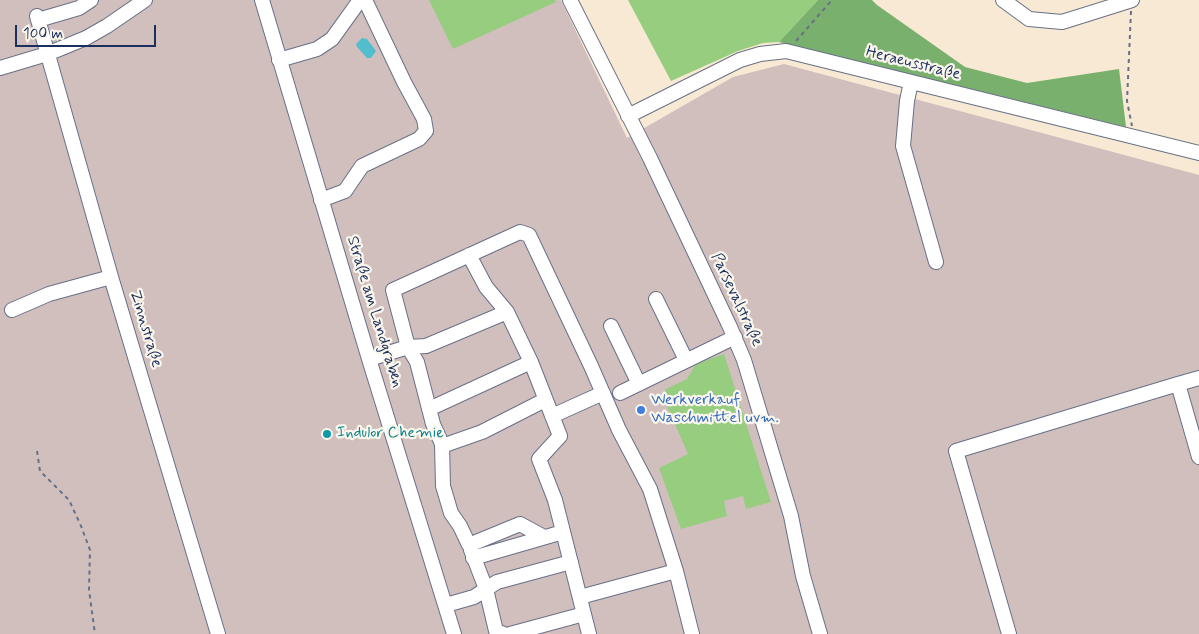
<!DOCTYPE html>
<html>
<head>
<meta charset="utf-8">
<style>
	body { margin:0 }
	#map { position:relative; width:1199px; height:634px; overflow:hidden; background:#f7e9d3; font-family:Mynerve,sans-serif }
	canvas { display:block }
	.scale { position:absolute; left:15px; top:25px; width:141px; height:22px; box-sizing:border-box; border:2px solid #1b2f5e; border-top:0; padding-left:6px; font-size:15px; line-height:18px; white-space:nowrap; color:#1b2f5e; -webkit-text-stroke:4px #fbf7ec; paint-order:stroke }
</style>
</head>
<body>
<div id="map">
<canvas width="1199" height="634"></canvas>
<div class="scale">100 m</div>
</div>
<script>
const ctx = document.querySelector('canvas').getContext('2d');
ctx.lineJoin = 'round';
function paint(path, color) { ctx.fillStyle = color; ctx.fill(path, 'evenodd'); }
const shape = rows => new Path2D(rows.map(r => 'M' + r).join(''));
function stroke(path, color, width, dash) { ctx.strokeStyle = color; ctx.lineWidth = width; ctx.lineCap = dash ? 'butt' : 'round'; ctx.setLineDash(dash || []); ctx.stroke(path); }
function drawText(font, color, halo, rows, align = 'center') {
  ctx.font = font + ' Mynerve,sans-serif'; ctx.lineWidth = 4.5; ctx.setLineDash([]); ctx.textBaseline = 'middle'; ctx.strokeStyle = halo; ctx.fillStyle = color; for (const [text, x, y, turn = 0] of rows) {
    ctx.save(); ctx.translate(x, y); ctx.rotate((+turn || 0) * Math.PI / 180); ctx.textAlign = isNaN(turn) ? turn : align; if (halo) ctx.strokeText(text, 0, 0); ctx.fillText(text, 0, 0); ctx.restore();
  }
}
const industrial = shape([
	[0,0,561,0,627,138,733,77,784,64,1199,175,1199,634,0,634]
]);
const green = shape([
	[429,0,555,0,556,2,453,49],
	[628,0,818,0,779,42,763,43,738,51,671,81],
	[724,354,771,502,746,509,743,496,724,501,727,516,681,529,659,468,688,454,663,397,666,389,687,379,696,364]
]);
const forest = shape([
	[818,0,872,0,877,5,965,67,1027,83,1119,69,1126,127,779,42]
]);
const water = shape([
	[362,38,367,39,376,51,371,58,367,58,357,47,356,44]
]);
const path = shape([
	[1131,11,1127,101,1132,126],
	[796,41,832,0],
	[37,451,40,471,69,500,81,526,90,550,89,590,95,634]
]);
const minor = shape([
	[262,0,369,359,454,634],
	[570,0,650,158,730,327,744,360,791,516,803,576,820,634],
	[1003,0,1029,19,1062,22,1132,0],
	[37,16,111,277,218,634],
	[38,20,79,8,91,0],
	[279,60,317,49,332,39,360,0],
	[0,68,47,54,86,38,107,26,145,0],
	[911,82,907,101,903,146,936,262],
	[628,116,740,60,760,54,786,51,1199,153],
	[321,200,345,191,362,166,419,139,426,131,424,119,404,82,365,0],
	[469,255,486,287,507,312,531,362,560,436,539,459,555,500,589,634],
	[656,299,686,360],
	[12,310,49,294,111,277],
	[611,326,639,384],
	[369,359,408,347,426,346,507,312],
	[1199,378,1178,384,1199,457],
	[620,393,735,337],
	[429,409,531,362],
	[552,416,603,393],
	[442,446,482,432,545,400],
	[544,537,520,524,469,545,460,526,451,513,443,486,442,444,433,424,417,362,408,347,393,290,520,232,529,235,591,366,619,430,650,489,676,571],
	[473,558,563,532],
	[580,597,676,571,692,634],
	[446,605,474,597,486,589,471,550],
	[504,634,496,631,486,589,497,582,571,562],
	[510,634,584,614],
	[1009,634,956,451,1178,384]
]);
const markers = [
	[641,410,5,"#3f7fe0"],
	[327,434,5,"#0f9aa8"]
];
const streetNames = [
	["Heraeusstraße",913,64,14],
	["Parsevalstraße",736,300,65],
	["Straße am Landgraben",374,312,73],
	["Zinnstraße",145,329,73]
];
const shopNames = [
	["Werkverkauf",651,401],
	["Waschmittel uvm.",651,419]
];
const cultureNames = [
	["Indulor Chemie",337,434]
];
paint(industrial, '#d1bfbe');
paint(green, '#97cd7f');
paint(forest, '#79b06e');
paint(water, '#52bdcd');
stroke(minor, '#687087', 16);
stroke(path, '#687087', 2, [4, 4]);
stroke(minor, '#fff', 14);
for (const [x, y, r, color] of markers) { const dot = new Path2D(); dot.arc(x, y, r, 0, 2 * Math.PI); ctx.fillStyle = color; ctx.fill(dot); stroke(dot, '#fbf7ec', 2); }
drawText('16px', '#1b2f5e', '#fbf7ec', streetNames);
drawText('16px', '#366cbe', '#fbf7ec', shopNames, 'left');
drawText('16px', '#0d838f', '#fbf7ec', cultureNames, 'left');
</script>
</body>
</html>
